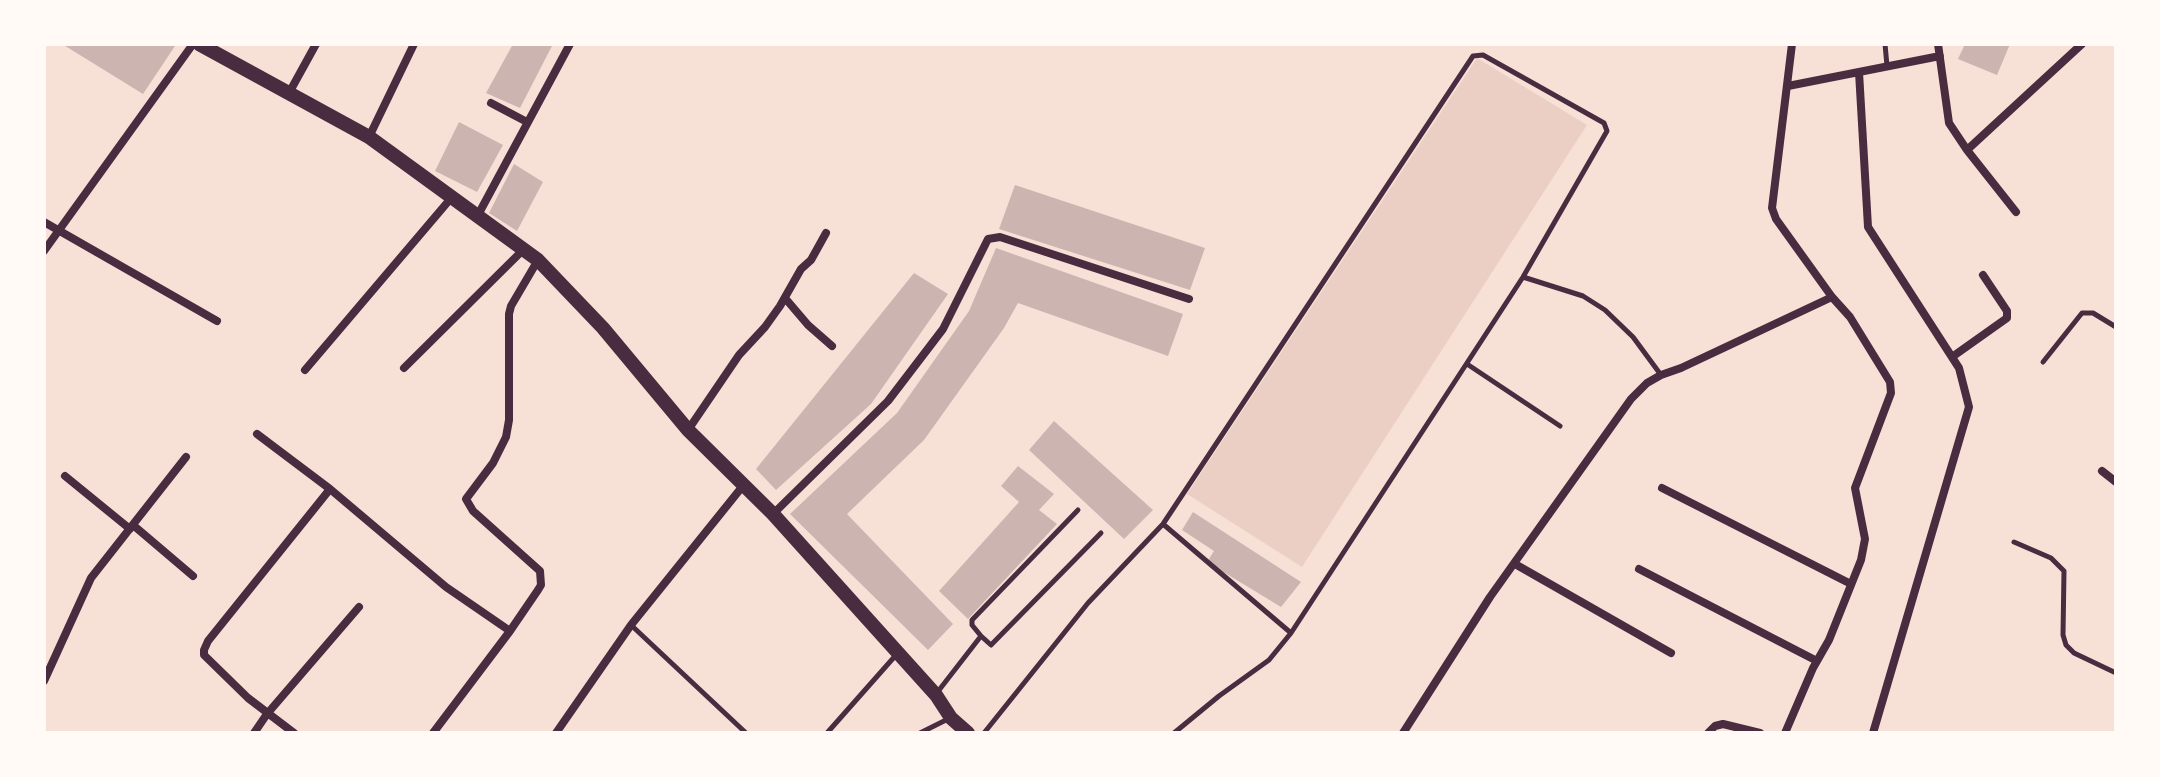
<!DOCTYPE html>
<html>
<head>
<meta charset="utf-8">
<style>
	body { margin:0 }
	#map { position:relative; width:2160px; height:777px; overflow:hidden; background:#f7e1d7; font-family:Roboto,sans-serif }
	canvas { display:block }
	.frame { position:absolute; inset:0; border:46px solid #fffaf5; pointer-events:none }
</style>
</head>
<body>
<div id="map">
<canvas width="2160" height="777"></canvas>
<div class="frame"></div>
</div>
<script>
const ctx = document.querySelector('canvas').getContext('2d');
ctx.lineJoin = 'round';
function paint(path, color) { ctx.fillStyle = color; ctx.fill(path, 'evenodd'); }
const shape = rows => new Path2D(rows.map(r => 'M' + r).join(''));
function stroke(path, color, width, dash) { ctx.strokeStyle = color; ctx.lineWidth = width; ctx.lineCap = dash ? 'butt' : 'round'; ctx.setLineDash(dash || []); ctx.stroke(path); }
const green = shape([
	[1477,58,1587,125,1302,567,1187,494]
]);
const building = shape([
	[62,44,171,44,175,46,143,94],
	[513,44,553,44,520,108,486,93],
	[1965,44,2010,44,1997,75,1958,59],
	[459,122,503,145,477,192,435,171],
	[514,164,543,182,517,231,489,213],
	[1015,185,1205,248,1190,290,999,229],
	[996,248,1183,314,1168,356,1018,303,1004,328,924,440,847,514,953,624,928,650,790,514,897,413,969,311],
	[914,273,948,294,871,404,776,490,756,469],
	[1054,421,1153,510,1124,539,1029,450],
	[1018,466,1054,494,1039,510,1057,524,968,619,939,591,1019,502,1001,486],
	[1193,512,1301,582,1281,607,1207,562,1214,551,1182,530]
]);
const service = shape([
	[1885,44,1887,66],
	[1523,277,1583,296,1605,310,1633,337,1661,375],
	[2043,362,2082,313,2093,313,2116,327],
	[1467,364,1560,426],
	[1163,524,1291,633],
	[2014,542,2051,558,2064,571,2063,635,2066,645,2074,653,2116,673],
	[631,625,746,733],
	[981,636,972,625,972,620,1078,510],
	[936,694,981,636,991,645,1101,533],
	[827,733,896,655],
	[920,733,950,718],
	[984,733,1088,603,1163,524,1473,56,1483,55,1604,123,1607,131,1523,277,1291,633,1269,660,1219,696,1174,733]
]);
const minor = shape([
	[1938,44,1949,123,1967,150],
	[1859,72,1868,227,1959,368,1969,407,1873,733],
	[1788,86,1940,56],
	[289,93,316,44],
	[491,103,527,122],
	[369,137,414,44],
	[2016,212,1967,150,2082,44],
	[478,215,570,44],
	[44,222,217,321],
	[44,251,193,44],
	[785,298,808,325,832,346],
	[1952,357,2007,318,2007,311,1983,275],
	[404,368,524,249],
	[305,370,452,197],
	[688,430,739,355,765,327,780,306,801,269,811,260,826,233],
	[257,434,330,489,446,587,510,631,433,733],
	[2102,471,2116,482],
	[65,476,130,529],
	[1662,488,1851,584],
	[773,514,888,401,943,329,988,239,1000,237,1189,299],
	[133,525,193,576],
	[1515,564,1671,653],
	[1639,569,1817,661],
	[510,631,538,590,541,585,540,571,473,511,466,499,493,463,506,437,509,420,509,314,511,306,538,260],
	[44,681,91,578,186,457],
	[254,733,267,714,359,607],
	[294,733,248,698,204,655,204,650,208,641,330,489],
	[556,733,631,625,742,487],
	[1403,733,1490,597,1631,399,1647,383,1661,375,1681,368,1832,297],
	[1708,733,1715,726,1723,724,1760,733],
	[1785,733,1813,668,1829,640,1861,560,1865,539,1855,488,1891,393,1890,382,1850,317,1832,297,1776,219,1772,208,1792,44]
]);
const tertiary = shape([
	[199,44,369,137,538,260,603,328,688,430,773,514,936,695,951,718,968,733]
]);
paint(green, '#ebcfc5');
paint(building, '#ccb4b1');
stroke(service, '#4a2c40', 5);
stroke(minor, '#4a2c40', 8);
stroke(tertiary, '#4a2c40', 14);
</script>
</body>
</html>
